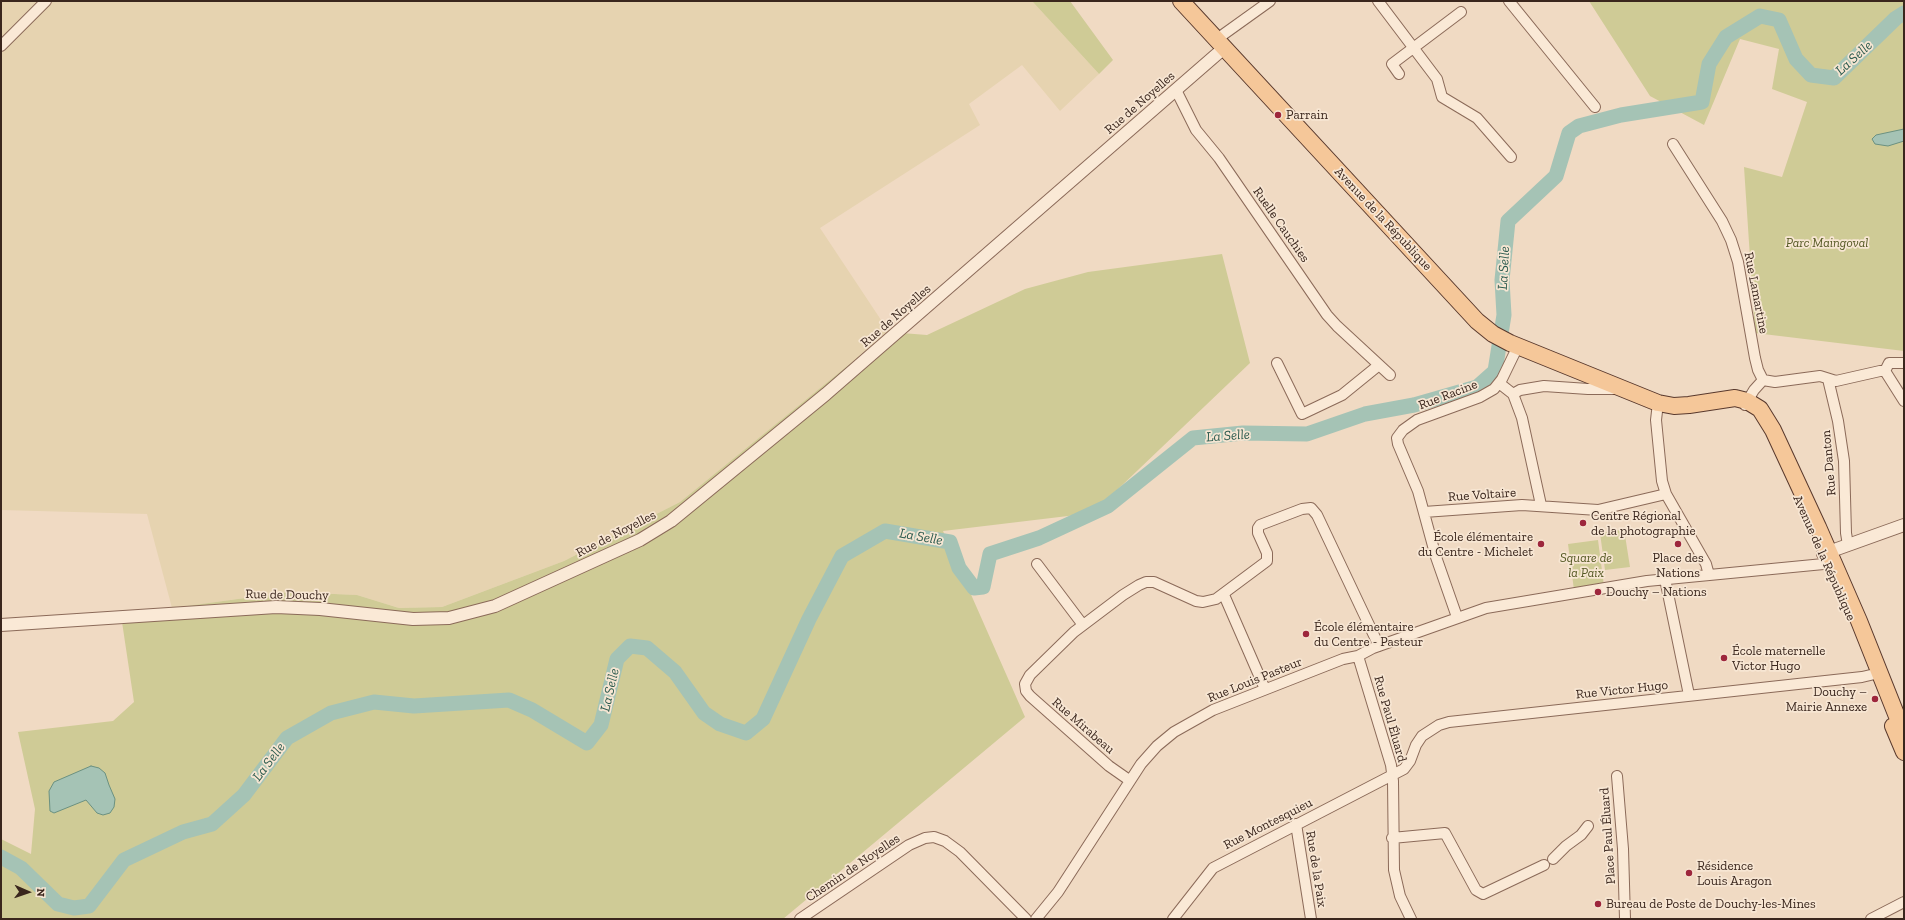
<!DOCTYPE html>
<html>
<head>
<meta charset="utf-8">
<style>
	body { margin:0 }
	#map { position:relative; width:1905px; height:920px; overflow:hidden; background:#f0dac3; font-family:"Zilla Slab",serif }
	canvas { display:block }
	.frame { position:absolute; inset:0; border:2px solid #3a261d; pointer-events:none }
	.north { position:absolute; left:8px; top:872px; width:40px; height:40px; -webkit-text-stroke:3px #f7e6d3; paint-order:stroke; rotate:92deg; font-size:11px; font-weight:700; line-height:16px; text-align:center; color:#3a261d }
	.north::after { content:''; display:block; margin:auto; width:14px; height:18px; background:#3a261d; clip-path:polygon(50% 0,100% 100%,50% 72%,0 100%) }
</style>
</head>
<body>
<div id="map">
<canvas width="1905" height="920"></canvas>
<div class="frame"></div>
<div class="north">N</div>
</div>
<script>
const ctx = document.querySelector('canvas').getContext('2d');
ctx.lineJoin = 'round';
function paint(path, color) { ctx.fillStyle = color; ctx.fill(path, 'evenodd'); }
const shape = rows => new Path2D(rows.map(r => 'M' + r).join(''));
function stroke(path, color, width, dash) { ctx.strokeStyle = color; ctx.lineWidth = width; ctx.lineCap = dash ? 'butt' : 'round'; ctx.setLineDash(dash || []); ctx.stroke(path); }
function drawText(font, color, halo, rows, align = 'center') {
  ctx.font = font + ' "Zilla Slab",serif'; ctx.lineWidth = 3.5; ctx.setLineDash([]); ctx.textBaseline = 'middle'; ctx.strokeStyle = halo; ctx.fillStyle = color; for (const [text, x, y, turn = 0] of rows) {
    ctx.save(); ctx.translate(x, y); ctx.rotate((+turn || 0) * Math.PI / 180); ctx.textAlign = isNaN(turn) ? turn : align; if (halo) ctx.strokeText(text, 0, 0); ctx.fillText(text, 0, 0); ctx.restore();
  }
}
const farmland = shape([
	[1,1,1032,1,1099,74,1060,111,1022,65,969,104,980,125,820,228,889,332,680,502,564,561,442,607,399,608,357,595,289,592,172,608,147,514,1,510]
]);
const green = shape([
	[1032,1,1070,1,1113,60,1099,74],
	[1589,1,1904,1,1904,351,1755,333,1744,167,1782,177,1807,102,1772,89,1779,49,1740,39,1704,125,1650,96],
	[1222,254,1250,363,1093,513,943,531,1025,717,783,919,1,919,1,839,31,854,35,809,18,732,113,721,134,702,122,622,172,608,289,592,357,595,399,608,442,607,564,561,680,502,889,332,927,335,1025,289,1088,272],
	[1624,529,1630,567,1605,570,1600,533],
	[1598,540,1604,586,1574,590,1568,544]
]);
const water = shape([
	[1904,129,1904,141,1888,146,1875,144,1872,139,1876,135,1904,129],
	[91,766,99,768,105,773,109,785,115,799,114,807,110,813,103,815,97,813,86,800,54,813,50,811,49,791,54,782,91,766]
]);
const river = shape([
	[1,857,21,868,58,904,74,908,89,906,124,860,183,832,212,824,244,795,287,738,331,713,374,702,414,706,509,700,532,710,587,743,601,725,617,659,630,646,647,648,675,672,704,713,720,724,746,733,763,719,809,619,842,556,885,531,950,542,959,568,974,588,983,587,990,554,1039,538,1108,506,1193,438,1243,433,1307,434,1365,414,1414,405,1477,387,1495,371,1504,315,1502,280,1508,221,1556,176,1569,133,1579,126,1621,115,1702,102,1709,64,1726,37,1760,16,1779,20,1796,59,1811,75,1834,78,1896,18,1904,13]
]);
const minor = shape([
	[1378,1,1437,79,1442,97,1477,118,1511,157],
	[1509,1,1595,107],
	[1217,39,1270,1],
	[1,46,46,1],
	[1399,74,1392,64,1461,12],
	[1176,90,1196,130,1219,158,1327,315,1337,326,1390,375],
	[1673,144,1722,221,1731,240,1738,262,1755,358,1758,370,1763,380,1754,390,1745,405],
	[1277,363,1302,414,1342,395,1379,365],
	[1885,371,1904,401],
	[1885,371,1889,363,1904,363],
	[1828,379,1838,421,1844,461,1846,533,1848,545],
	[1763,380,1775,382,1820,376,1836,381,1880,371,1885,371],
	[1499,383,1513,394,1522,418,1541,505],
	[1513,394,1520,390,1544,386,1588,389,1615,389],
	[1658,403,1656,420,1662,481,1666,494,1706,564,1709,575],
	[1424,512,1522,505,1598,510,1666,494],
	[1037,564,1083,625],
	[1665,579,1689,695],
	[1224,595,1265,689],
	[1457,617,1436,557,1418,491,1398,444,1397,438,1403,430,1417,420,1480,397,1494,389,1502,379,1518,346],
	[1358,656,1391,765,1393,781,1394,870,1400,896,1411,919],
	[1617,776,1623,849,1625,919],
	[1129,780,1109,766,1030,696,1026,691,1025,684,1030,675,1074,632,1123,595,1139,585,1146,582,1154,582,1196,601,1203,602,1216,599,1267,561,1267,553,1258,533,1258,528,1260,525,1302,509,1311,508,1317,515,1379,646],
	[1296,824,1311,919],
	[1392,838,1445,833,1476,890,1483,894,1544,865],
	[1553,859,1566,846,1581,835,1588,826],
	[800,919,909,845,925,838,934,837,945,841,960,852,1026,919],
	[1036,919,1058,892,1141,764,1157,746,1174,732,1213,710,1343,659,1358,656,1373,648,1486,608,1647,581,1834,563],
	[1173,919,1213,868,1404,769,1410,761,1416,745,1422,736,1439,725,1449,722,1862,677,1879,673],
	[1871,919,1904,902]
]);
const tertiary = shape([
	[1823,554,1904,525],
	[1,625,276,607,320,609,413,619,449,618,495,606,640,540,671,521,826,394,1224,48]
]);
const primary = shape([
	[1181,1,1477,321,1493,334,1510,343,1658,403,1674,406,1689,405,1735,398,1747,401,1760,409,1773,430,1818,527,1859,621,1904,734],
	[1893,726,1904,752]
]);
const markers = [
	[1278,115,4,"#9d263c"],
	[1583,523,4,"#9d263c"],
	[1541,544,4,"#9d263c"],
	[1678,544,4,"#9d263c"],
	[1598,592,4,"#9d263c"],
	[1306,634,4,"#9d263c"],
	[1724,658,4,"#9d263c"],
	[1875,699,4,"#9d263c"],
	[1689,873,4,"#9d263c"],
	[1598,904,4,"#9d263c"]
];
const streetNames = [
	["Rue de Noyelles",1140,103,-41],
	["Avenue de la République",1383,219,47],
	["Ruelle Cauchies",1281,225,55],
	["Rue Lamartine",1756,293,79],
	["Rue de Noyelles",896,316,-41],
	["Rue Racine",1448,395,-21],
	["Rue Danton",1829,463,-95],
	["Rue Voltaire",1482,495,-4],
	["Rue de Noyelles",616,534,-27],
	["Avenue de la République",1824,558,66],
	["Rue de Douchy",287,595,1],
	["Rue Louis Pasteur",1255,680,-22],
	["Rue Victor Hugo",1622,690,-6],
	["Rue Paul Éluard",1390,719,74],
	["Rue Mirabeau",1083,726,41],
	["Rue Montesquieu",1268,824,-27],
	["Place Paul Éluard",1608,836,-94],
	["Chemin de Noyelles",853,868,-34],
	["Rue de la Paix",1316,869,81]
];
const poiNames = [
	["Parrain",1286,115],
	["Centre Régional",1591,516],
	["de la photographie",1591,531],
	["École élémentaire",1533,537,"right"],
	["du Centre - Michelet",1533,552,"right"],
	["Place des",1678,558,"center"],
	["Nations",1678,573,"center"],
	["Douchy – Nations",1606,592],
	["École élémentaire",1314,627],
	["du Centre - Pasteur",1314,642],
	["École maternelle",1732,651],
	["Victor Hugo",1732,666],
	["Douchy –",1867,692,"right"],
	["Mairie Annexe",1867,707,"right"],
	["Résidence",1697,866],
	["Louis Aragon",1697,881],
	["Bureau de Poste de Douchy-les-Mines",1606,904]
];
const parkNames = [
	["Parc Maingoval",1827,243],
	["Square de",1586,558],
	["la Paix",1586,573]
];
const waterNames = [
	["La Selle",1854,58,-42],
	["La Selle",1504,268,-87],
	["La Selle",1228,436,-4],
	["La Selle",921,537,10],
	["La Selle",610,690,-77],
	["La Selle",269,762,-53]
];
paint(farmland, '#e6d3b0');
paint(green, '#cfcb96');
paint(water, '#a5c3b5');
stroke(water, '#6b9181', 1);
stroke(river, '#a5c3b5', 15);
stroke(minor, '#8b6a59', 12);
stroke(tertiary, '#8b6a59', 14);
stroke(primary, '#59392d', 18);
stroke(minor, '#fae9d6', 10);
stroke(tertiary, '#fae9d6', 12);
stroke(primary, '#f5c799', 16);
for (const [x, y, r, color] of markers) { const dot = new Path2D(); dot.arc(x, y, r, 0, 2 * Math.PI); ctx.fillStyle = color; ctx.fill(dot); stroke(dot, '#f7e6d3', 1.5); }
drawText('13px', '#3a261d', '#f7e6d3', streetNames);
drawText('13px', '#3a261d', '#f7e6d3', poiNames, 'left');
drawText('italic 13px', '#545823', '#f7e6d3', parkNames);
drawText('italic 14px', '#2c5b4f', '#f7e6d3', waterNames);
</script>
</body>
</html>
